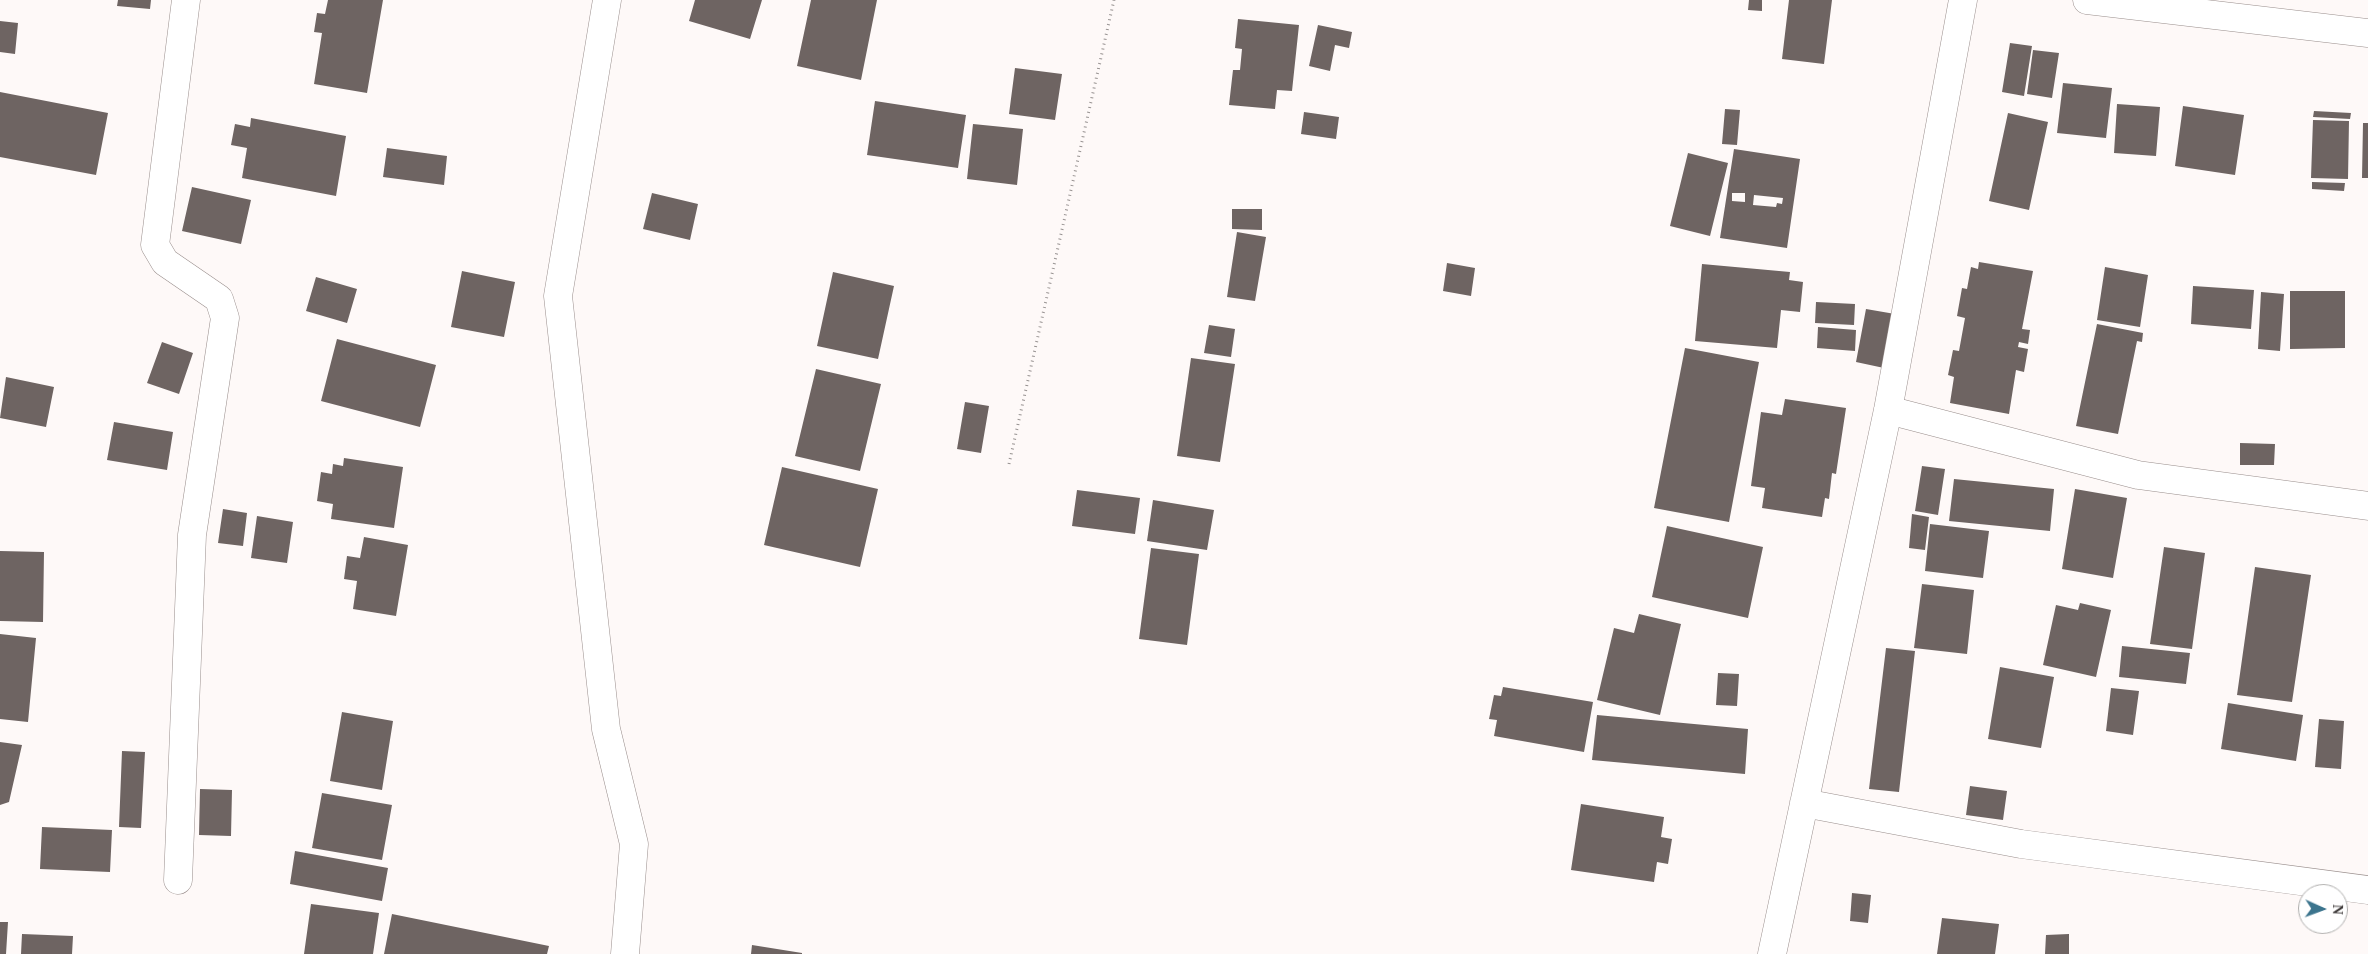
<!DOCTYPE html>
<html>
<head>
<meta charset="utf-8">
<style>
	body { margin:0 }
	#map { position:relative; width:2368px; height:954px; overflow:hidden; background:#fef9f8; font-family:Georgia,serif }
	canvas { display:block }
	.north { position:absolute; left:2298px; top:884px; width:50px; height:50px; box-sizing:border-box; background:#fff; border:1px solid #aeadac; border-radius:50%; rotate:92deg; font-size:14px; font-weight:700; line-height:20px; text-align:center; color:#353130 }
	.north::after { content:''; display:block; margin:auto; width:18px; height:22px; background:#3b748d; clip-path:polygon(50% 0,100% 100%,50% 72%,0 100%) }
</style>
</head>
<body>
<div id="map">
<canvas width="2368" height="954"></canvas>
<div class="north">N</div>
</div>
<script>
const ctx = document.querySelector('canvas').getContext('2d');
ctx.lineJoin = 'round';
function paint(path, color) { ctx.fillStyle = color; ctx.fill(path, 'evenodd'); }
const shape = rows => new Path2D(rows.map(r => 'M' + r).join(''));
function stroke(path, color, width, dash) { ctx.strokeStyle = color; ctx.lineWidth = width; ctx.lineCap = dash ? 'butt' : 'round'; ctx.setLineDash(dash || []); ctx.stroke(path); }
const building = shape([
	[118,0,151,0,150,9,117,6],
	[328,0,383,0,367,93,314,84,322,33,314,32,317,13,325,14],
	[695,0,762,0,750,39,689,21],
	[811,0,877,0,861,80,797,66],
	[1749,0,1762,0,1762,11,1748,10],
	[1789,0,1832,0,1824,64,1782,59],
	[1238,19,1299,25,1292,91,1277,90,1275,109,1229,105,1233,70,1240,70,1242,49,1235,48],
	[0,21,18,23,15,54,0,52],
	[1318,25,1352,32,1349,48,1335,45,1330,71,1309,66],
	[2010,43,2032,46,2024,96,2002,92],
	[2033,50,2059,53,2052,98,2027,94],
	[1015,68,1062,74,1055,120,1009,114],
	[2063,83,2112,88,2106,138,2057,133],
	[0,92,108,113,96,175,0,157],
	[875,101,966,115,958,168,867,155],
	[2117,104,2160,107,2156,156,2114,153],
	[2183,106,2244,115,2235,175,2175,166],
	[1725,109,1740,110,1737,145,1722,144],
	[2314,111,2351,113,2350,119,2313,117],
	[1304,112,1339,117,1336,139,1301,134],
	[2008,113,2048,122,2029,210,1989,201],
	[251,118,346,136,336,196,242,178,247,148,231,145,235,124,250,127],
	[2313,120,2349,121,2348,179,2311,178],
	[2363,123,2368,123,2368,178,2362,178],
	[973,124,1023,129,1017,185,967,179],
	[387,148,447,156,444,185,383,177],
	[1734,149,1800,159,1787,248,1720,238],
	[1732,193,1745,193,1745,202,1732,201],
	[1754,195,1783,198,1782,204,1777,203,1776,207,1753,205],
	[1688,153,1728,163,1710,236,1670,226],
	[2312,182,2345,183,2344,191,2312,189],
	[192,187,251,200,241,244,182,231],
	[652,193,698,204,690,240,643,229],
	[1232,209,1262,209,1262,230,1232,229],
	[1237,232,1266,237,1255,301,1227,297],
	[1979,262,2033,271,2022,329,2030,330,2028,344,2019,342,2018,347,2028,349,2024,372,2016,370,2009,414,1950,403,1954,377,1948,375,1953,350,1959,351,1965,318,1957,316,1962,288,1967,289,1971,267,1978,269],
	[1447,263,1475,268,1471,296,1443,291],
	[1702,264,1790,272,1789,280,1803,282,1800,312,1781,310,1777,348,1695,341],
	[2105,267,2148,275,2140,327,2097,320],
	[462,271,515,282,504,337,451,327],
	[833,272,894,286,878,359,817,346],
	[316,277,357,289,347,323,306,311],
	[2193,286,2254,290,2251,329,2191,324],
	[2290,291,2345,291,2345,348,2290,349],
	[2261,292,2284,294,2280,351,2258,349],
	[1816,302,1855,304,1854,325,1815,323],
	[1866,309,1895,314,1884,368,1856,362],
	[2097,324,2143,333,2142,342,2137,341,2118,434,2076,426],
	[1209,325,1235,329,1231,357,1204,353],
	[1818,327,1856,330,1855,351,1817,348],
	[337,339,436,365,420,427,321,401],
	[162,342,193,353,179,394,147,383],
	[1685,348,1759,362,1729,522,1654,508],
	[1191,358,1235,364,1220,462,1177,456],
	[816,369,881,384,860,471,795,456],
	[6,377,54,387,46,427,0,418],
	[1785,399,1846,408,1836,474,1832,473,1829,499,1825,498,1822,517,1762,508,1765,488,1751,486,1761,412,1782,415],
	[965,402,989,406,981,453,957,449],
	[114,422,173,432,167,470,107,460],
	[2240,443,2275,444,2274,465,2240,465],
	[344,458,403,467,394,528,331,519,333,504,317,501,321,472,332,474,333,464,343,466],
	[1922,466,1945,469,1938,515,1915,511],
	[782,467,878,489,860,567,764,545],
	[1954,479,2054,489,2050,531,1949,521],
	[2075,489,2127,498,2113,578,2062,569],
	[1077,490,1140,498,1135,534,1072,526],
	[1153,500,1214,510,1207,550,1147,541],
	[223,509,247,513,243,546,218,543],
	[1912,514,1929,517,1925,550,1909,548],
	[257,516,293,522,287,563,251,558],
	[1930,524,1989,531,1983,578,1925,571],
	[1667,526,1763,547,1748,618,1652,597],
	[364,537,408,545,396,616,353,609,357,581,344,579,347,556,360,558],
	[2164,547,2205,553,2192,649,2150,644],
	[1151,548,1199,554,1187,645,1139,639],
	[0,551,44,552,43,622,0,621],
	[2255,567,2311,575,2292,702,2237,695],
	[1922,584,1974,590,1967,654,1914,648],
	[2080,603,2111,610,2096,677,2043,665,2056,605,2078,610],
	[1639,614,1681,624,1660,715,1597,700,1614,628,1634,633],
	[0,634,36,638,28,722,0,719],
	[2122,646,2190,653,2186,684,2119,677],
	[1886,648,1915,651,1899,792,1869,789],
	[2000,667,2054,677,2041,748,1988,739],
	[1718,673,1739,674,1737,706,1716,705],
	[1503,687,1593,702,1584,752,1494,736,1497,720,1489,719,1494,695,1501,696],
	[2111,688,2139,691,2133,735,2106,731],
	[2228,703,2303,715,2296,761,2221,749],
	[342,712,393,721,382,790,330,781],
	[1597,715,1748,729,1745,774,1592,760],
	[2319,719,2344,721,2341,769,2315,767],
	[0,742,22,745,9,802,0,805],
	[122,751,145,752,141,828,119,827],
	[1970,786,2007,791,2003,820,1966,815],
	[200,789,232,790,231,836,199,835],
	[322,793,392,805,382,860,312,848],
	[1581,804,1664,817,1661,837,1672,839,1668,864,1657,862,1654,882,1571,870],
	[42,827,112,830,110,872,40,869],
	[295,851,388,868,382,901,290,884],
	[1852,893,1871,895,1868,923,1850,921],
	[311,904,379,913,373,954,304,954],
	[392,914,549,946,547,954,384,954],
	[1942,918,1999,924,1995,954,1937,954],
	[0,922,8,922,6,954,0,954],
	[22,934,73,936,72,954,21,954],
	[2069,934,2069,954,2045,954,2046,935],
	[752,945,802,953,802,954,751,954]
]);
const path = shape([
	[1009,464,1114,0]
]);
const minor = shape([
	[607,0,558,296,606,729,634,844,625,954],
	[2087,0,2368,33],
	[1888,410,2138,475,2368,506],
	[1804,803,2021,844,2368,890],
	[178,880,192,535,225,318,219,299,165,262,155,245,186,0],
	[1772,954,1888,410,1963,0]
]);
paint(building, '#6e6462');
stroke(minor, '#998e8c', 29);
stroke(path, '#989392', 3, [1, 4]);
stroke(minor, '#fff', 28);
</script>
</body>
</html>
